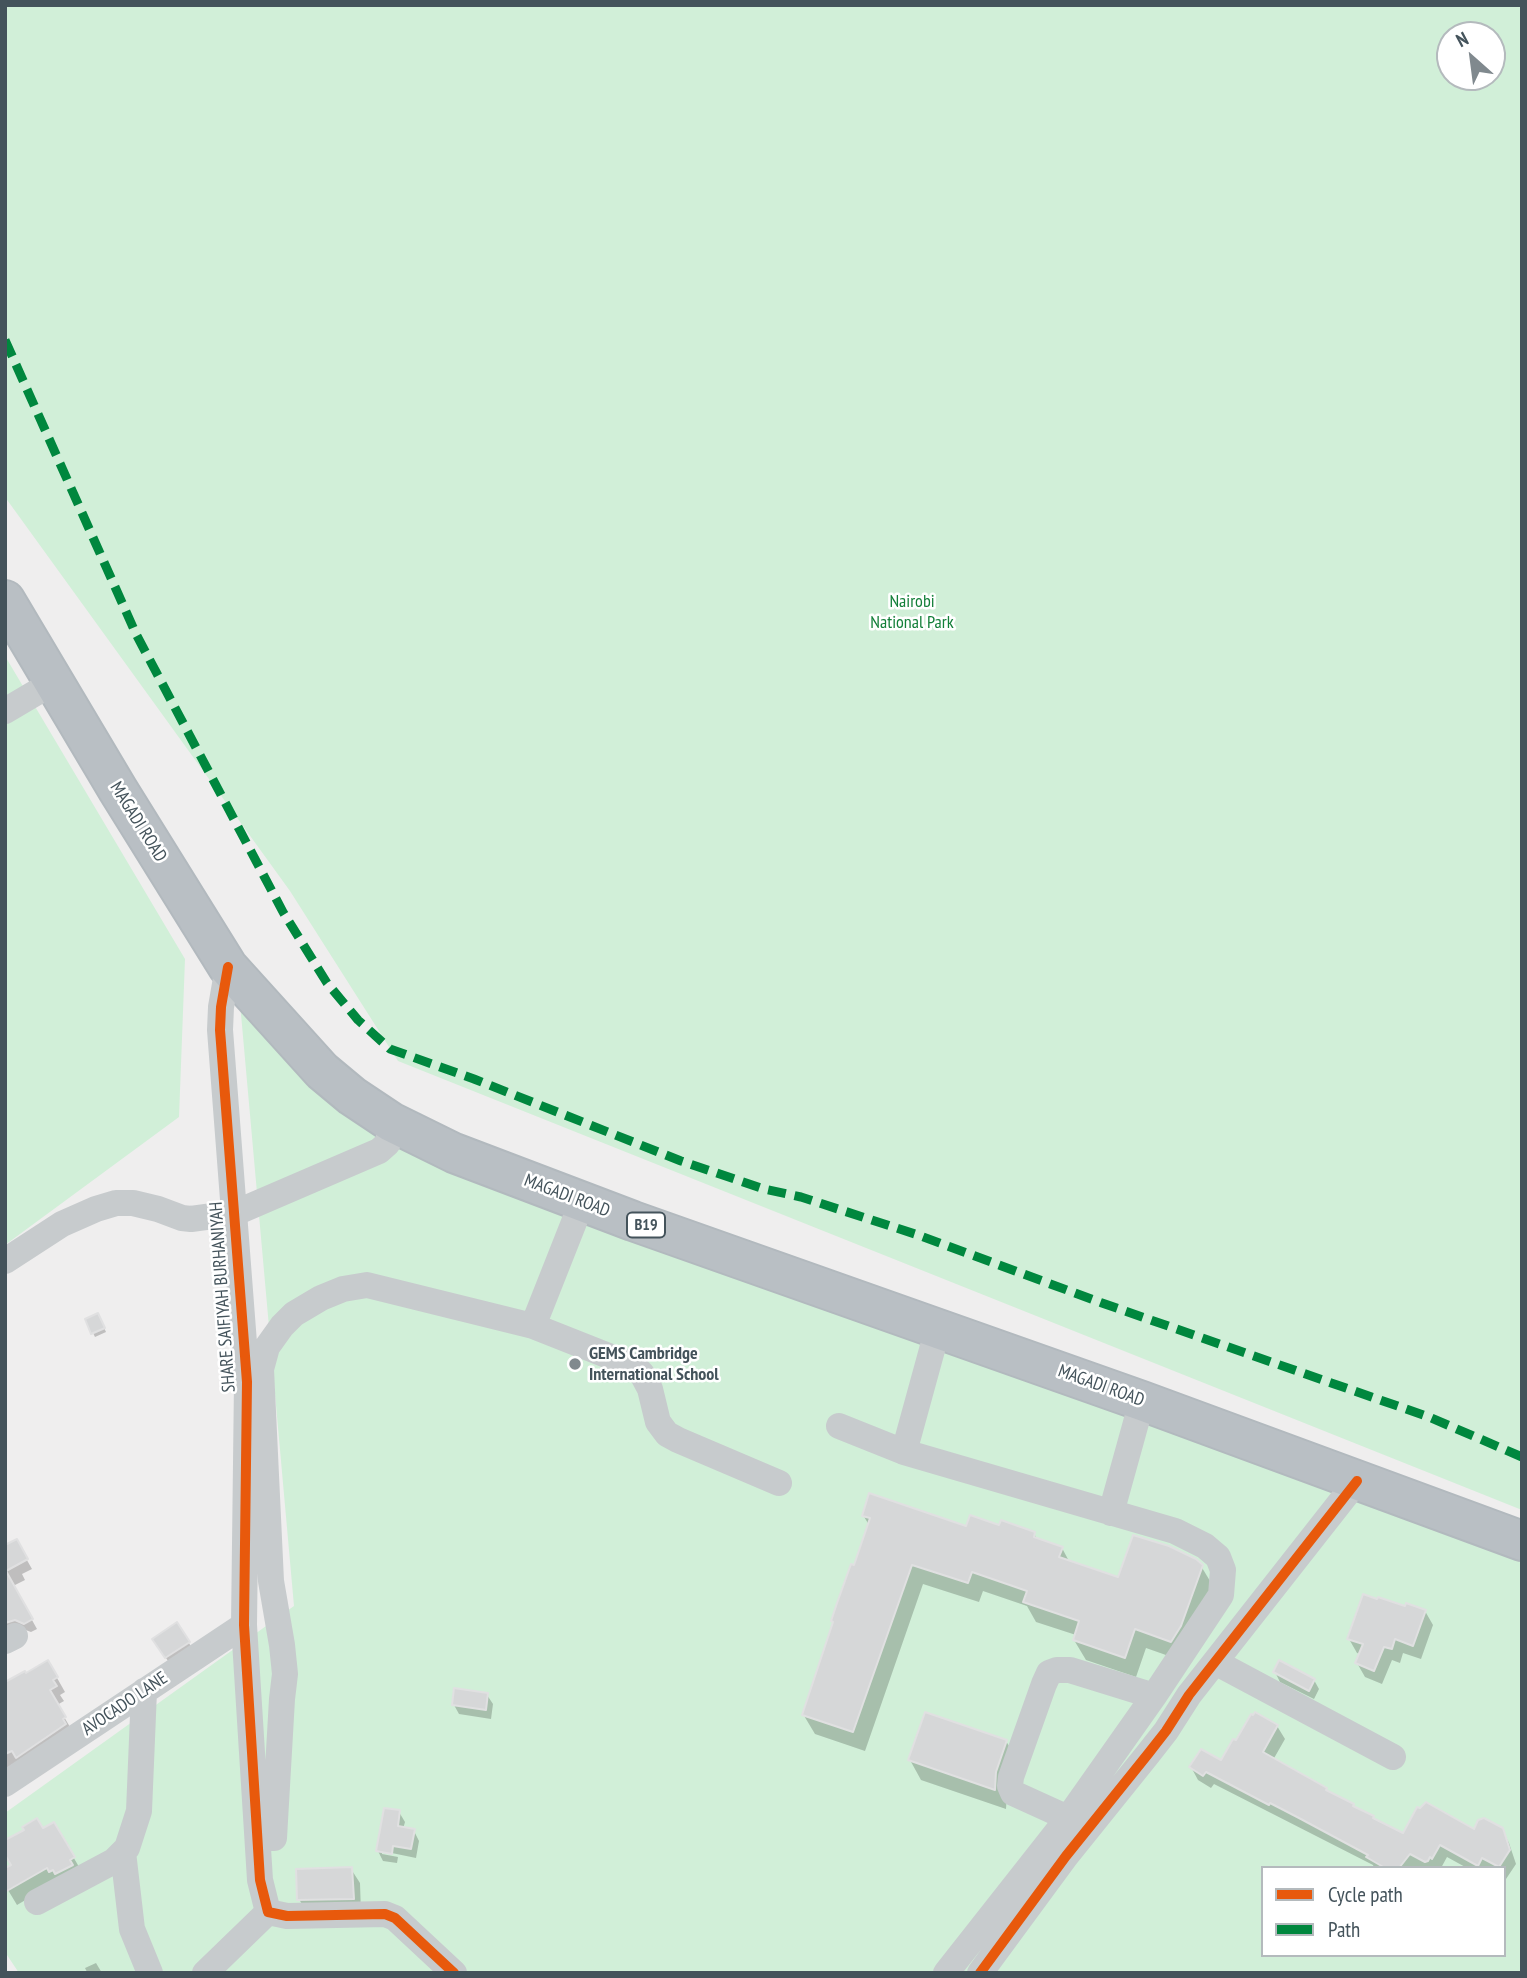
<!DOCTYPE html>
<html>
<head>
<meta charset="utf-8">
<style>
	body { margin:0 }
	#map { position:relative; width:1527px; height:1978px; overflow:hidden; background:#efeeee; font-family:"PT Sans Narrow",sans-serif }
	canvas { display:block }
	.frame { position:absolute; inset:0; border:7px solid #44535b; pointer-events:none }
	.legend { position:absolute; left:1261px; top:1866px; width:245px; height:91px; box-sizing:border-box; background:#fff; border:2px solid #b4babd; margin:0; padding:9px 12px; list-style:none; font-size:21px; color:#44535b }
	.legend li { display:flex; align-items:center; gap:14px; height:35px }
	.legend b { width:35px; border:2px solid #b4babd }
	.north { position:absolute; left:1436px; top:21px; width:70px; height:70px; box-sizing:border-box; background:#fff; border:2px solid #b4babd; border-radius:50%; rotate:332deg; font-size:19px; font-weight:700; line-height:28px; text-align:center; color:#44535b }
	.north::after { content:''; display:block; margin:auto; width:24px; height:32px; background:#80898e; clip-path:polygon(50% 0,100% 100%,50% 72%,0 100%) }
</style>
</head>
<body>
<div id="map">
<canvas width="1527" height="1978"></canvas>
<div class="frame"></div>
<ul class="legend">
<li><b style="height:9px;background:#e8590c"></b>Cycle path</li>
<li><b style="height:9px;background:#00873e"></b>Path</li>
</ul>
<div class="north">N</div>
</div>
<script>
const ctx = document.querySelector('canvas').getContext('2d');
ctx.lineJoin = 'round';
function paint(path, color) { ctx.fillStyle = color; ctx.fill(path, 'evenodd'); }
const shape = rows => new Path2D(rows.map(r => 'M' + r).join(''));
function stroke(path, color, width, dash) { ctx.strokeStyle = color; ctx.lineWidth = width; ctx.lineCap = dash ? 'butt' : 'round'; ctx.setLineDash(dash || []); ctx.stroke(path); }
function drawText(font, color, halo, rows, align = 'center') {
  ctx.font = font + ' "PT Sans Narrow",sans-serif'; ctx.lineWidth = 5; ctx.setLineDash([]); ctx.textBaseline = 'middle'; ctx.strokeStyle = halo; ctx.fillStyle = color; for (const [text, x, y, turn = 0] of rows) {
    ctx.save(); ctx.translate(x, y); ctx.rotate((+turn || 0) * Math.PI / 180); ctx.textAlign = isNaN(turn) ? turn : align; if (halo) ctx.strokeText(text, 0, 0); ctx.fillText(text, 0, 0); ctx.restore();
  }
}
const green = shape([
	[5,5,1522,5,1522,1510,398,1061,290,891,5,497],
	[1492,35,1492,77,1450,77,1450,35],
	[5,656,185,959,179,1117,5,1245],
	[240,1003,345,1110,682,1254,1507,1555,1522,1562,1522,1973,19,1973,5,1952,5,1813,294,1606],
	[1263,1868,1504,1868,1504,1955,1263,1955]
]);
const shadow = shape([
	[100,1319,106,1332,95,1337,93,1333],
	[863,1515,967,1528,1000,1527,1034,1533,1037,1540,1062,1548,1070,1563,1119,1579,1201,1566,1213,1586,1183,1661,1146,1648,1136,1677,1086,1660,1074,1640,1076,1635,1036,1622,1027,1606,983,1591,979,1602,923,1584,865,1751,815,1734,803,1714,869,1525],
	[16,1541,32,1569,22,1574,25,1580,13,1586,37,1629,31,1632,23,1629,5,1635,5,1544,6,1546],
	[1406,1608,1425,1611,1433,1625,1421,1659,1403,1653,1400,1663,1392,1660,1382,1684,1365,1677,1357,1663,1360,1654,1357,1653,1349,1639],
	[189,1643,194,1652,172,1667,160,1649],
	[48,1662,65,1692,60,1695,64,1701,57,1705,73,1732,5,1773,5,1684],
	[1275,1672,1314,1680,1319,1689,1314,1699,1280,1682],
	[487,1695,493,1704,491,1719,459,1714,454,1705],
	[1277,1726,1285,1739,1273,1760,1373,1818,1375,1821,1404,1835,1502,1829,1509,1843,1516,1864,1506,1879,1504,1877,1504,1868,1467,1868,1447,1857,1441,1868,1422,1868,1418,1866,1416,1868,1374,1868,1373,1865,1214,1784,1211,1788,1198,1780,1191,1767,1222,1763],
	[1006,1741,1018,1761,1007,1793,1006,1809,921,1780,910,1760],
	[399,1812,405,1822,403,1829,414,1831,419,1841,416,1858,382,1851,382,1854,398,1857,397,1863,383,1861,378,1851],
	[54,1824,82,1872,56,1882,17,1905,5,1885,13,1866,43,1831],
	[351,1869,360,1883,361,1913,307,1913,299,1899],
	[96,1963,102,1973,85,1973,87,1972,85,1968]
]);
const building = shape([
	[98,1313,105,1328,91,1334,85,1319,98,1313],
	[869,1493,966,1526,970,1515,999,1525,1001,1520,1035,1532,1034,1537,1063,1547,1059,1557,1118,1577,1133,1535,1169,1546,1196,1559,1203,1565,1181,1626,1171,1642,1135,1629,1125,1658,1073,1640,1079,1621,1023,1602,1027,1591,972,1572,968,1583,912,1565,853,1732,802,1715,833,1622,831,1621,837,1603,851,1564,854,1565,870,1518,862,1516,869,1493],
	[17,1539,28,1559,6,1571,33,1619,24,1624,15,1620,5,1623,5,1545,17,1539],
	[1363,1594,1377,1599,1378,1597,1405,1606,1406,1603,1426,1610,1413,1646,1395,1639,1392,1649,1384,1647,1374,1671,1355,1663,1363,1644,1347,1639,1363,1594],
	[177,1622,190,1642,165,1658,152,1639,177,1622],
	[48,1660,58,1677,53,1680,57,1686,50,1690,66,1717,63,1719,66,1724,16,1758,12,1751,5,1754,5,1682,25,1671,26,1673,48,1660],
	[1279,1660,1315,1679,1309,1691,1273,1672,1279,1660],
	[454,1688,488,1693,486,1710,452,1705,454,1688],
	[925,1712,1007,1740,996,1772,995,1790,908,1760,925,1712],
	[1255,1712,1278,1725,1263,1752,1327,1788,1326,1790,1354,1804,1353,1806,1374,1816,1373,1818,1403,1833,1417,1807,1420,1808,1426,1802,1474,1829,1478,1820,1484,1818,1503,1828,1510,1850,1499,1867,1482,1858,1478,1866,1440,1845,1432,1859,1430,1857,1428,1861,1425,1862,1410,1854,1399,1868,1385,1868,1366,1857,1368,1855,1299,1818,1270,1803,1269,1805,1206,1772,1203,1776,1189,1767,1201,1749,1221,1760,1233,1739,1236,1740,1251,1714,1253,1715,1255,1712],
	[384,1808,400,1810,398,1826,415,1829,411,1849,393,1846,392,1854,376,1851,384,1808],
	[37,1818,43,1828,54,1822,75,1857,70,1860,73,1865,55,1874,53,1870,49,1872,47,1868,5,1892,5,1868,11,1865,5,1855,5,1840,24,1830,22,1827,37,1818],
	[352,1867,354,1899,297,1900,296,1869,352,1867]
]);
const minor = shape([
	[5,711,54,682],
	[228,967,221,1007,220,1030,247,1382,244,1625,260,1880,268,1912,287,1916,385,1914,395,1918,454,1973],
	[582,1202,533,1326,634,1366,642,1374,650,1389,658,1422,667,1434,678,1440,779,1483],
	[5,1261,62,1224,96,1209,116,1203,133,1203,158,1209,182,1218,191,1219,235,1213,379,1151,388,1143,391,1122],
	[839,1426,904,1452,1175,1531,1205,1546,1218,1557,1223,1570,1221,1595,1154,1696,1068,1818,946,1973],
	[904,1452,938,1328],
	[1111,1513,1142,1401],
	[5,1641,15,1636],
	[1215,1662,1393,1757],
	[5,1784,244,1625],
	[1068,1818,1013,1793,1010,1786,1011,1777,1044,1684,1049,1673,1057,1670,1070,1670,1154,1696],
	[274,1838,282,1699,285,1674,282,1645,271,1581,261,1369,267,1347,282,1326,294,1314,321,1298,343,1289,367,1285,533,1326],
	[123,1852,132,1929,150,1973],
	[37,1902,114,1861,127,1848,139,1811,144,1691],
	[205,1973,268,1912],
	[980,1973,1066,1856,1148,1754,1166,1731,1189,1695,1357,1481]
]);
const highway = shape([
	[5,600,118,790,228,967,322,1071,352,1096,391,1122,454,1153,633,1221,1142,1401,1522,1541]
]);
const quiet = shape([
	[5,340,136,634,283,912,327,983,358,1020,390,1049,474,1079,681,1161,764,1189,801,1197,918,1235,1102,1303,1429,1417,1522,1457]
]);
const cycleway = shape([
	[228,967,221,1007,220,1030,247,1382,244,1625,260,1880,268,1912,287,1916,385,1914,395,1918,454,1973],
	[980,1973,1066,1856,1148,1754,1166,1731,1189,1695,1357,1481]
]);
const markers = [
	[575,1364,7,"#80898e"]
];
const shields = [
	[646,1225,38]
];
const shieldNames = [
	["B19",646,1225]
];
const parkNames = [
	["Nairobi",912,602],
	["National Park",912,623]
];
const streetNames = [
	["MAGADI ROAD",138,822,58],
	["MAGADI ROAD",567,1196,21],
	["SHARE SAIFIYAH BURHANIYAH",223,1297,-94],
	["MAGADI ROAD",1101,1386,20],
	["AVOCADO LANE",125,1704,-34]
];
const poiNames = [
	["GEMS Cambridge",589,1354],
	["International School",589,1375]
];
paint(green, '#d1efd8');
paint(shadow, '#0003');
paint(building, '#d6d7d8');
stroke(building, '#e0e0e1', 2);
stroke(highway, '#b2b9be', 42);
stroke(minor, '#c7cbcd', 26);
stroke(highway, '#b9bfc4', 38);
stroke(quiet, '#00873e', 9, [18, 9]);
stroke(cycleway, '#e8590c', 10);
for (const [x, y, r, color] of markers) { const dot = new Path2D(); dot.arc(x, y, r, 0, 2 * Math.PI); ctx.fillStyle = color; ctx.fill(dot); stroke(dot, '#fff', 2.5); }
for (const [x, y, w] of shields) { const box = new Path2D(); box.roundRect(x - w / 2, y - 12.5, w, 25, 5); ctx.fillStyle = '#fff'; ctx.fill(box); stroke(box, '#44535b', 2); }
drawText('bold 16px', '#44535b', null, shieldNames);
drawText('18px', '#137f39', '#fff', parkNames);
drawText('18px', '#44535b', '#fff', streetNames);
drawText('bold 18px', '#44535b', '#fff', poiNames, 'left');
</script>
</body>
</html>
